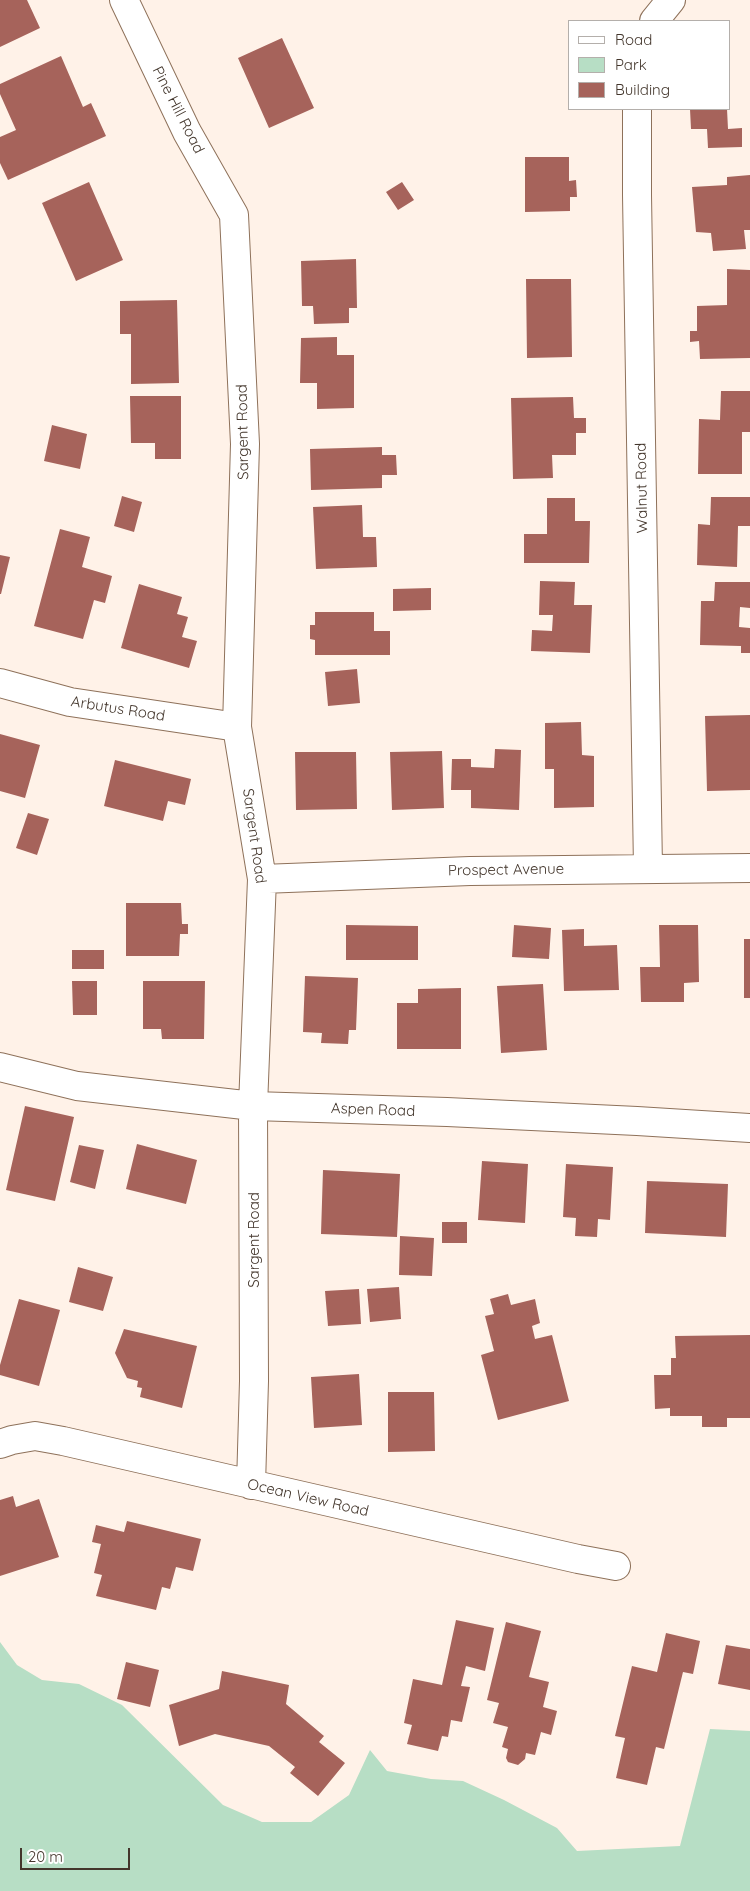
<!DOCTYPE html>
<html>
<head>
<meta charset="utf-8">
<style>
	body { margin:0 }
	#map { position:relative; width:750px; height:1891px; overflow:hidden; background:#fff2e8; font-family:Quicksand,sans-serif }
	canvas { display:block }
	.legend { position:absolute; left:568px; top:20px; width:162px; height:90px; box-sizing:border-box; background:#fff; border:1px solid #b4afab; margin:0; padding:6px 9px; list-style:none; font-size:15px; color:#43362c }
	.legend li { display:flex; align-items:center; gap:10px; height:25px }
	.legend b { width:25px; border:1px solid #b4afab }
	.scale { position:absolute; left:20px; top:1848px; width:110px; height:22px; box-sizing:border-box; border:2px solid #43362c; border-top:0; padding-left:6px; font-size:15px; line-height:18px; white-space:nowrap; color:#43362c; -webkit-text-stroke:4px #fff; paint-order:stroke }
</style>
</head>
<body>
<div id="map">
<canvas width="750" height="1891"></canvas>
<ul class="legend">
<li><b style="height:6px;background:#fff"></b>Road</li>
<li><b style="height:14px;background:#b7dec5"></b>Park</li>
<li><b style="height:14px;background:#a6635b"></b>Building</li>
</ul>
<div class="scale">20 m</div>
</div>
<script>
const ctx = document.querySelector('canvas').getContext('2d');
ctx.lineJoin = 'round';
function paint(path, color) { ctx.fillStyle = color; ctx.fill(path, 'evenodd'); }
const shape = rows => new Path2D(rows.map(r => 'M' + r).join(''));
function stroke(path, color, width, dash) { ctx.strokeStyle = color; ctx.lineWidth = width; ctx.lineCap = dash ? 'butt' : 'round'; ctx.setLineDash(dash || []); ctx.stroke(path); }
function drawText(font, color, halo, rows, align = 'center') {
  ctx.font = font + ' Quicksand,sans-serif'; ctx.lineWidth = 5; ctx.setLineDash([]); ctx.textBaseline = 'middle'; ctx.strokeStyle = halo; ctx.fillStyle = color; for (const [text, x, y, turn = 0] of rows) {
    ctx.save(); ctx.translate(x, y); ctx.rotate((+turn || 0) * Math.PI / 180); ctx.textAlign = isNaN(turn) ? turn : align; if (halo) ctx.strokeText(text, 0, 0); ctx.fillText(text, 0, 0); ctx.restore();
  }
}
const green = shape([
	[0,1642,17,1665,42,1680,79,1684,122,1705,223,1805,262,1822,311,1822,349,1795,370,1750,387,1771,431,1779,463,1781,504,1800,557,1828,577,1851,680,1846,710,1729,750,1731,750,1891,0,1891]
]);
const building = shape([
	[0,0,27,0,40,28,0,47],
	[282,38,314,108,269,128,238,58],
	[61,56,83,107,91,103,106,136,8,180,0,163,0,137,16,130,0,94,0,84],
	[690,109,727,109,728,129,742,128,742,147,708,148,707,129,691,129],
	[525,157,569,157,569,181,576,180,577,197,570,197,570,211,525,212],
	[750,175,750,230,744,230,746,249,713,251,711,233,696,232,692,187,727,185,727,177],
	[89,182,123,260,76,281,42,203],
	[402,182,414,200,398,210,386,192],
	[356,259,357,308,349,308,349,323,314,324,313,306,302,306,301,261],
	[727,269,750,270,750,358,700,359,699,341,690,342,690,331,697,331,697,306,727,305],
	[526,279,571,279,572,357,527,358],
	[177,300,179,383,131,384,131,334,120,334,120,301],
	[337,337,337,355,354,355,354,408,317,409,317,383,300,383,301,338],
	[721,391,750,391,750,432,742,432,742,474,698,474,699,419,720,420],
	[130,396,181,396,181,459,155,459,155,443,131,443],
	[573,397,574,418,586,418,586,433,576,433,576,455,552,455,553,478,513,479,511,398],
	[52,425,87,434,80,469,44,461],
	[382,447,382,455,396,455,397,475,382,475,382,488,311,490,310,449],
	[122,496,142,502,134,532,114,526],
	[711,497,750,497,750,526,738,526,737,567,697,565,698,524,710,525],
	[547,498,575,498,575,521,590,521,589,563,524,563,524,534,547,534],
	[362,505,363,537,376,537,377,567,316,569,313,507],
	[60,529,90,537,82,567,112,576,105,603,94,600,83,639,34,626],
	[0,555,10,557,1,594,0,594],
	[540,581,575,582,574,605,592,605,590,653,531,651,532,630,552,631,553,615,539,615],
	[715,582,750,582,750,608,740,607,739,627,750,628,750,653,741,653,741,646,700,645,701,601,714,601],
	[139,584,182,597,177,614,188,617,182,637,197,641,189,668,121,648],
	[431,588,431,610,393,611,393,589],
	[315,612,374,612,374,631,390,631,390,655,315,655,315,640,310,639,310,625,315,625],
	[357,669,360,703,328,706,325,672],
	[750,715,750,790,707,791,705,716],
	[581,722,582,755,594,756,594,807,554,808,554,769,545,769,545,723],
	[0,734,40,745,25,798,0,791],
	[495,749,521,750,519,810,471,808,471,790,451,790,452,759,471,759,471,767,494,768],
	[442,751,444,808,392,810,390,752],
	[295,752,356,752,357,809,296,810],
	[115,760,191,779,185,805,168,801,163,821,104,806],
	[28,813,49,819,37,855,16,848],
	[126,903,181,903,182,924,188,924,188,934,180,934,179,956,126,956],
	[346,925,418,926,418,960,346,960],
	[514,925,551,928,549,959,512,957],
	[659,925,698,925,699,982,684,983,684,1002,641,1002,640,967,660,967],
	[584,929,584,946,617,945,619,990,564,991,562,930],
	[744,939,750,939,750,998,744,998],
	[72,950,104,950,104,969,72,969],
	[305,976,358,978,356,1030,349,1030,348,1044,321,1043,322,1033,303,1032],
	[72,981,97,981,97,1015,73,1015],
	[143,981,205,981,204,1039,162,1039,161,1029,143,1029],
	[543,984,547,1050,501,1053,497,986],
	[461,988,461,1049,397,1049,397,1003,418,1003,418,989],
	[25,1106,74,1117,55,1201,6,1190],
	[137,1144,197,1160,186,1204,126,1189],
	[79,1145,104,1150,95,1189,70,1182],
	[482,1161,528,1164,525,1223,478,1220],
	[566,1164,613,1167,610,1220,598,1219,597,1237,575,1236,576,1218,563,1217],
	[323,1170,400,1174,397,1237,321,1234],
	[647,1181,728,1184,726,1237,645,1233],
	[442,1222,467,1222,467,1243,442,1243],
	[400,1236,434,1238,432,1276,399,1275],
	[78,1267,113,1277,103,1311,69,1302],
	[399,1287,401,1319,370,1322,367,1289],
	[359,1289,361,1324,328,1326,325,1291],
	[508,1294,511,1305,535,1299,540,1323,532,1326,535,1339,552,1335,569,1401,498,1420,481,1355,494,1351,485,1316,494,1314,490,1299],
	[19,1299,60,1310,39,1386,0,1375,0,1365],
	[124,1329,197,1346,182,1408,140,1397,142,1388,137,1387,138,1381,127,1378,115,1353],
	[750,1335,750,1418,727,1418,727,1427,702,1427,702,1416,670,1416,670,1408,655,1409,654,1375,671,1375,671,1358,676,1358,675,1336],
	[359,1374,362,1425,314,1428,311,1377],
	[388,1392,434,1392,435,1451,388,1452],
	[13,1496,16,1507,39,1499,59,1557,0,1576,0,1500],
	[127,1521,201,1539,193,1571,176,1567,170,1589,162,1587,156,1610,96,1596,102,1575,94,1573,101,1544,92,1542,96,1525,124,1532],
	[456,1620,494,1628,485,1671,466,1666,461,1686,470,1687,462,1722,451,1720,448,1737,442,1736,438,1751,407,1744,412,1725,404,1723,413,1679,442,1685],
	[506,1622,541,1631,529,1677,549,1682,543,1707,557,1711,551,1735,541,1732,535,1755,526,1753,525,1759,518,1765,508,1762,506,1758,508,1749,502,1747,508,1727,493,1723,499,1703,487,1700],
	[666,1633,700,1641,693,1674,683,1672,664,1749,656,1747,647,1785,616,1778,625,1738,615,1736,632,1666,657,1672],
	[726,1645,750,1649,750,1690,718,1684],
	[126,1662,159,1670,150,1707,117,1699],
	[222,1671,289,1685,286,1704,324,1736,319,1742,345,1763,318,1796,290,1773,295,1767,269,1746,215,1734,179,1746,169,1705,219,1689]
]);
const minor = shape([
	[124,0,187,132,234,215,245,444,237,727,262,879,253,1106,254,1381,251,1485],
	[654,21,671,0],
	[637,109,637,195,648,868],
	[0,683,70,702,237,727],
	[262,879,470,871,750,868],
	[0,1067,77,1086,253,1106,447,1112,637,1121,750,1128],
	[0,1444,12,1440,35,1436,63,1441,578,1559,616,1566]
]);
const streetNames = [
	["Pine Hill Road",178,110,63],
	["Sargent Road",243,432,-91],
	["Walnut Road",642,488,-91],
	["Arbutus Road",118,709,9],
	["Sargent Road",254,836,82],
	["Prospect Avenue",506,870,-1],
	["Aspen Road",373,1110,2],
	["Sargent Road",254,1240,-90],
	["Ocean View Road",308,1498,13]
];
paint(green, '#b7dec5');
paint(building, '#a6635b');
stroke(minor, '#8e715a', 30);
stroke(minor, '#fff', 28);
drawText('15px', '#43362c', '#fff', streetNames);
</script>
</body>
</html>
